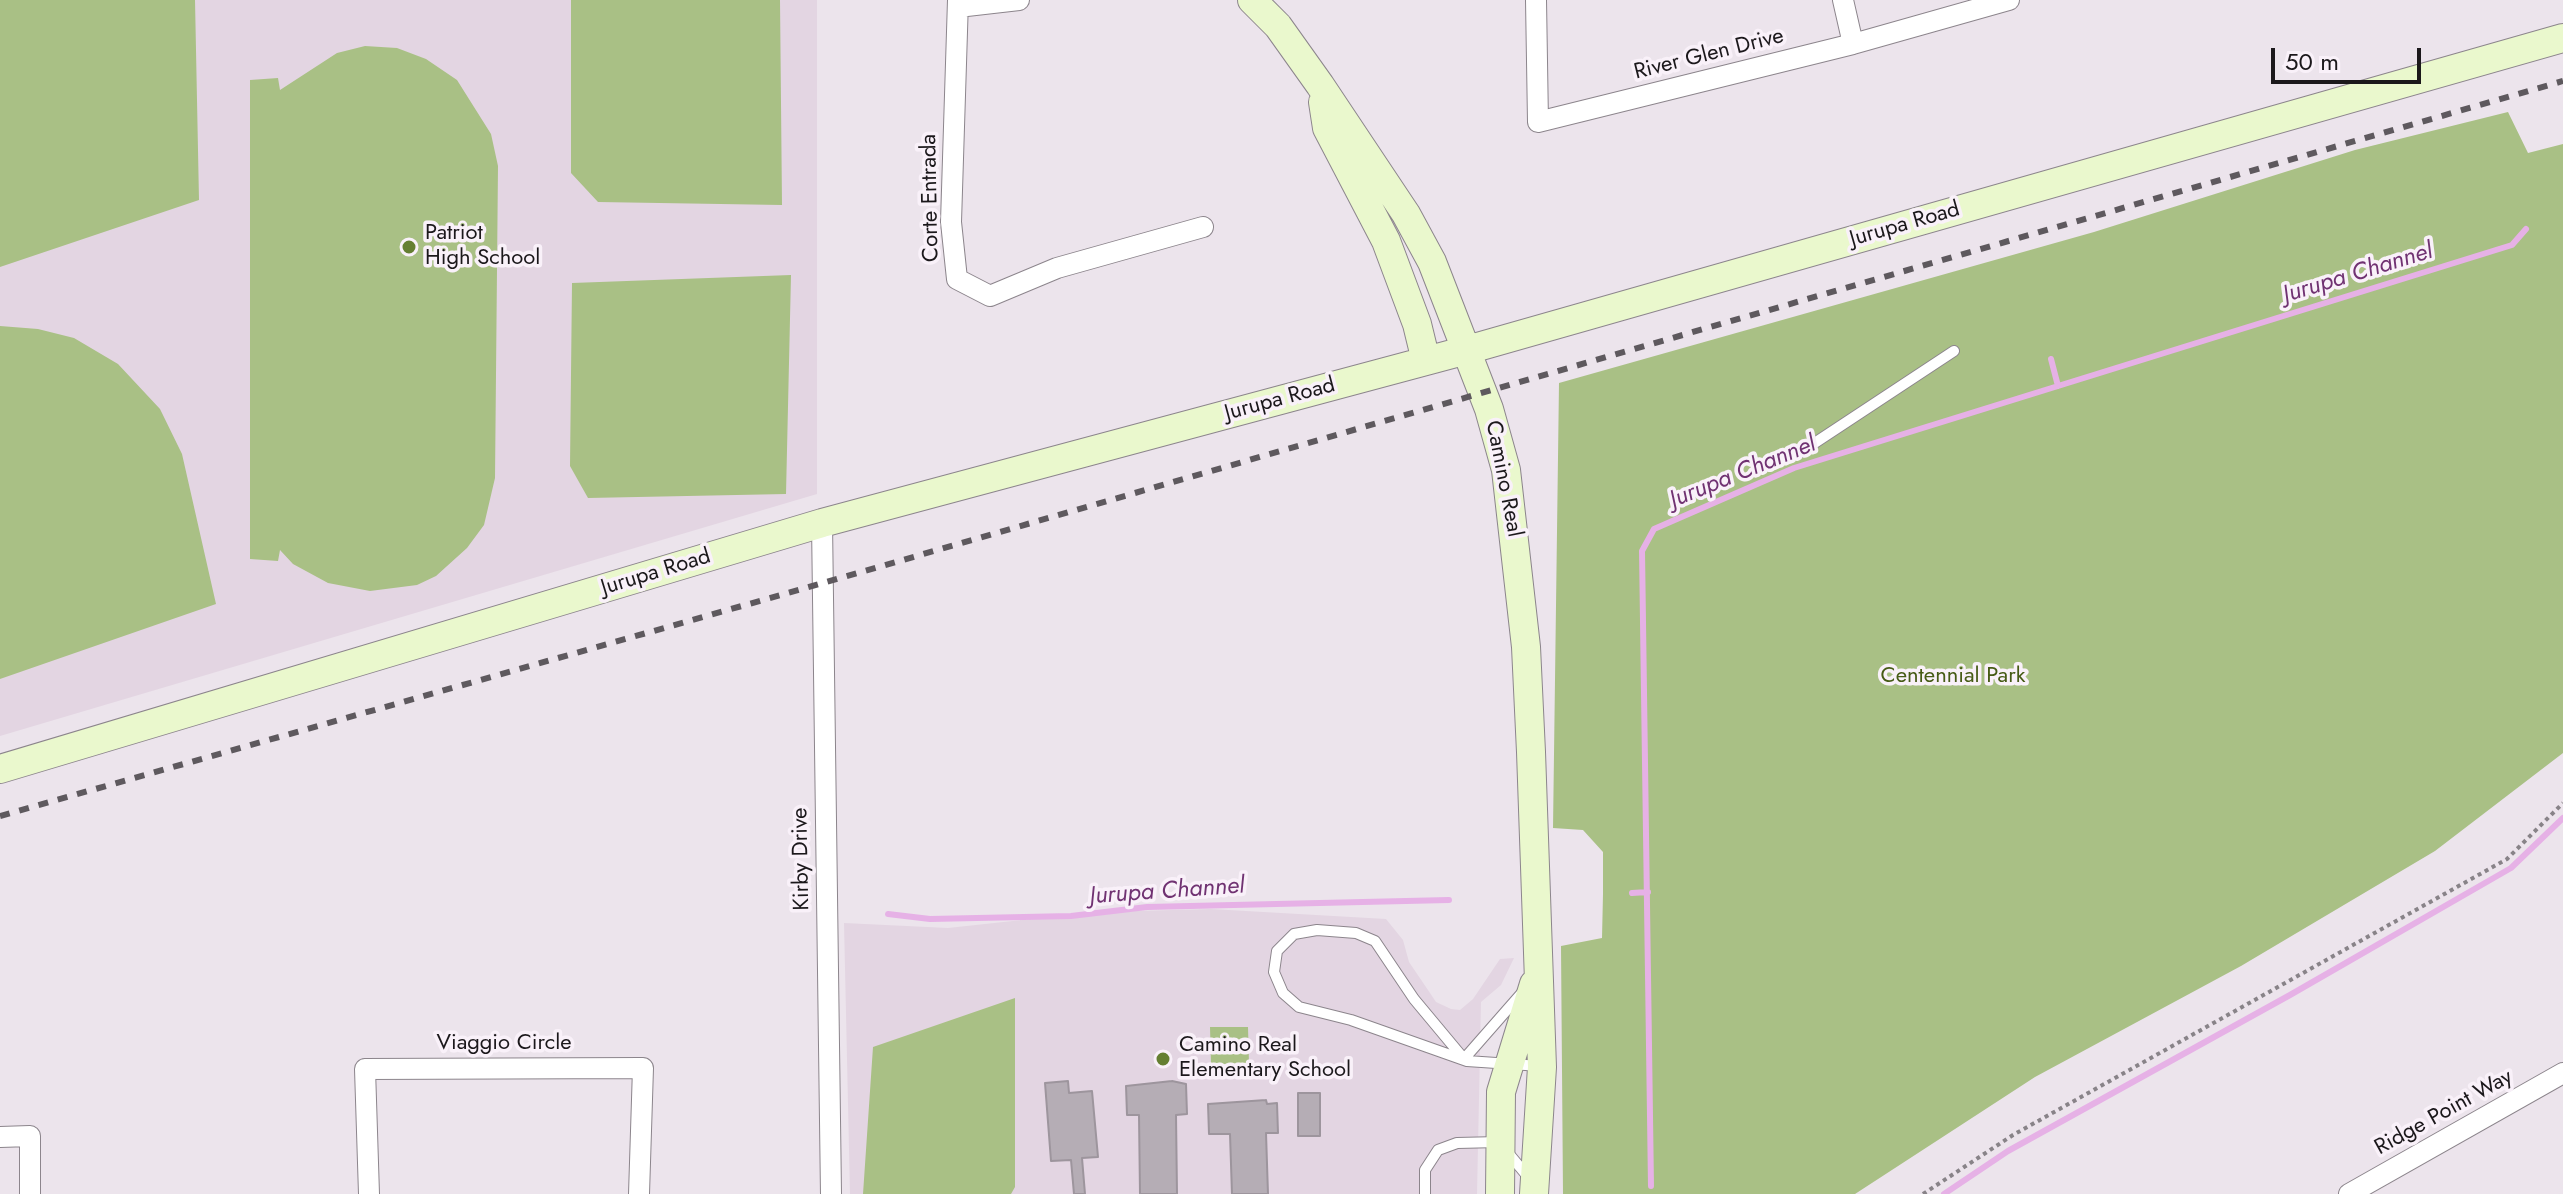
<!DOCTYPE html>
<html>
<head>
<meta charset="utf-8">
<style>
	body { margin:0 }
	#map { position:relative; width:2563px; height:1194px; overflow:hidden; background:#ece4ec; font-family:Jost,sans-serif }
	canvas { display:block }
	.scale { position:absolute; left:2271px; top:48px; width:150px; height:36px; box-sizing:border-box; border:4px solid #1b181b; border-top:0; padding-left:10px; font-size:24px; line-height:28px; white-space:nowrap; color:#1b181b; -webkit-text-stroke:6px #f9f1f9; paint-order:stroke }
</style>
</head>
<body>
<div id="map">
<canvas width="2563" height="1194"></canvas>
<div class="scale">50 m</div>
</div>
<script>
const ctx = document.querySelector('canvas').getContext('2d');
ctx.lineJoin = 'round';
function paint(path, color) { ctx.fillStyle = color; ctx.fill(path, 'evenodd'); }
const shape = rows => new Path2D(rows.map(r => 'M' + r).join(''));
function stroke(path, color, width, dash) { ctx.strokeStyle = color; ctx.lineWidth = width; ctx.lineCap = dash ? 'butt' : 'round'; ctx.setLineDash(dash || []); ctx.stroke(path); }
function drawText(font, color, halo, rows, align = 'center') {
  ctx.font = font + ' Jost,sans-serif'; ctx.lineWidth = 7; ctx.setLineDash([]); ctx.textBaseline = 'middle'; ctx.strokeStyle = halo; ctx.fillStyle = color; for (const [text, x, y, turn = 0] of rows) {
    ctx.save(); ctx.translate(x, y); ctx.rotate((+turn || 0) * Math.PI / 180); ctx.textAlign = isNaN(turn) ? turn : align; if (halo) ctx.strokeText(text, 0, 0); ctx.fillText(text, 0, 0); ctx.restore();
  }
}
const built = shape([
	[0,0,817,0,817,494,0,736],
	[1211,909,1386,919,1403,940,1409,962,1430,993,1436,1002,1451,1009,1460,1010,1473,999,1500,959,1514,958,1501,985,1481,1002,1477,1194,850,1194,844,923,948,928,1096,912]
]);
const green = shape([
	[0,0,195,0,199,200,0,267],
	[571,0,780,0,782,205,598,202,571,173],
	[365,46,397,48,426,59,457,80,491,134,498,166,495,478,484,525,467,548,436,576,417,585,370,591,328,583,293,564,280,550,278,561,250,559,250,80,278,78,280,90,337,53],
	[2508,112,2528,153,2563,144,2563,753,2435,851,2241,966,2035,1077,1855,1194,1563,1194,1561,946,1602,938,1603,894,1603,852,1583,830,1553,828,1559,383,2094,232,2355,150],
	[791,275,786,494,588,498,570,466,572,283],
	[0,326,38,329,74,338,118,364,160,409,182,454,216,604,0,679],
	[1015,998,1015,1187,1011,1194,863,1194,873,1047],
	[1210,1027,1248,1027,1249,1064,1211,1064]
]);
const stream = shape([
	[2051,359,2058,386],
	[1632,893,1648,892],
	[888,914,930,919,1071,916,1147,907,1449,900],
	[1651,1186,1642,551,1654,529,1794,468,2512,245,2526,229],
	[1944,1194,2008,1151,2290,995,2511,868,2563,818]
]);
const building = shape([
	[1068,1081,1069,1093,1092,1091,1098,1157,1082,1158,1085,1194,1074,1194,1071,1160,1051,1161,1045,1083,1068,1081],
	[1172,1081,1186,1084,1187,1114,1176,1115,1177,1194,1140,1194,1139,1115,1127,1115,1126,1086,1172,1081],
	[1298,1093,1320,1093,1320,1136,1298,1136,1298,1093],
	[1266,1100,1267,1104,1277,1103,1278,1133,1266,1133,1268,1194,1232,1194,1230,1134,1209,1134,1208,1104,1266,1100]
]);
const path = shape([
	[1923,1194,2013,1135,2507,859,2563,803]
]);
const lane = shape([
	[1801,452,1954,351],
	[1464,1059,1414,999,1375,941,1356,933,1317,930,1294,934,1277,951,1274,972,1283,993,1299,1007,1351,1020,1467,1061,1540,1066],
	[1464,1059,1521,994],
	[1425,1194,1425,1170,1438,1150,1457,1143,1499,1142,1529,1178]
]);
const street = shape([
	[958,0,951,222,957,279,990,296,1057,268,1203,227],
	[1536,0,1538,122,1853,44,2009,0],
	[1843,0,1853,44],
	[958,7,1019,0],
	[822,523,831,1194],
	[0,1137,30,1136,30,1194],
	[369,1194,365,1069,643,1068,639,1194],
	[2349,1194,2563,1073]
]);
const secondary = shape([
	[1252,0,1278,26,1320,85,1406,214,1432,262,1489,409,1506,470,1526,647,1531,752,1542,1067,1534,1194],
	[1323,102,1327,128,1386,241,1417,324,1426,361],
	[0,769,822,523,1467,350,2563,38],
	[1500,1194,1501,1092,1534,984]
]);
const rail = shape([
	[0,816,823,583,2563,81]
]);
const markers = [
	[409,247,8,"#657f32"],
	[1163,1059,8,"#657f32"]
];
const streetNames = [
	["River Glen Drive",1709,55,-14],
	["Corte Entrada",931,198,-91],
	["Jurupa Road",1905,225,-16],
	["Jurupa Road",1280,400,-15],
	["Camino Real",1503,479,79],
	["Jurupa Road",656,573,-17],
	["Kirby Drive",802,859,-91],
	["Viaggio Circle",504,1044],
	["Ridge Point Way",2444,1113,-29]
];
const poiNames = [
	["Patriot",425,234],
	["High School",425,259],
	["Camino Real",1179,1046],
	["Elementary School",1179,1071]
];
const parkNames = [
	["Centennial Park",1953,677]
];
const waterNames = [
	["Jurupa Channel",2358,274,-17],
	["Jurupa Channel",1743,473,-22],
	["Jurupa Channel",1167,892,-4]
];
paint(built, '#e3d5e2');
paint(green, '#a9c085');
stroke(stream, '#e6b1e6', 6);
paint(building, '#b5adb5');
stroke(building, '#9d959d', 2);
stroke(lane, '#8c858c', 12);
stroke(street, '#8c858c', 22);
stroke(secondary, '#8c858c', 30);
stroke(path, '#888388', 4, [4, 4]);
stroke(lane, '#fff', 10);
stroke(street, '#fff', 20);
stroke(secondary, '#eaf8cd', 28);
stroke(rail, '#5e595e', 6, [10, 10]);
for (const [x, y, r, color] of markers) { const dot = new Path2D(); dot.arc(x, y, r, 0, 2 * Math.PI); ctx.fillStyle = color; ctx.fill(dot); stroke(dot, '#f9f1f9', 3); }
drawText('22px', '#1b181b', '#f9f1f9', streetNames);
drawText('22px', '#1b181b', '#f9f1f9', poiNames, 'left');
drawText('22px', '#465b15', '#f9f1f9', parkNames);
drawText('italic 24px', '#703272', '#f9f1f9', waterNames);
</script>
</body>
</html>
